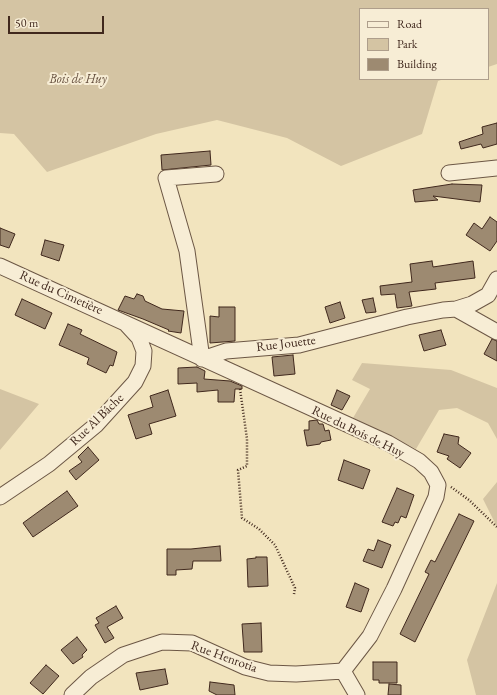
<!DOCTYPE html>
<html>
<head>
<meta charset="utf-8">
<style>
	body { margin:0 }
	#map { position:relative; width:497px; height:695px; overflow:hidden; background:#f2e4be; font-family:"EB Garamond",serif }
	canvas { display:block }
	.legend { position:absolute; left:359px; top:8px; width:130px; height:72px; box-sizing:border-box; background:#f7edd5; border:1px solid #ae9e8b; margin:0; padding:5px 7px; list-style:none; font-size:12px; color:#40281d }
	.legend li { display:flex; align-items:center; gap:8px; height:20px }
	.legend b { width:20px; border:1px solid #ae9e8b }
	.scale { position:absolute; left:8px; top:16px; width:96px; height:18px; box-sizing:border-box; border:2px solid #40281d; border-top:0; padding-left:5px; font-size:12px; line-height:14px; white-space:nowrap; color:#40281d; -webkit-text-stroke:3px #f7edd5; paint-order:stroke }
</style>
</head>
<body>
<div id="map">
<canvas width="497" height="695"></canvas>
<ul class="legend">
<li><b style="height:5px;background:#f7edd5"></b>Road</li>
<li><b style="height:11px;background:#d4c4a3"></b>Park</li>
<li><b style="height:11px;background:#9d8a71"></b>Building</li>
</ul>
<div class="scale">50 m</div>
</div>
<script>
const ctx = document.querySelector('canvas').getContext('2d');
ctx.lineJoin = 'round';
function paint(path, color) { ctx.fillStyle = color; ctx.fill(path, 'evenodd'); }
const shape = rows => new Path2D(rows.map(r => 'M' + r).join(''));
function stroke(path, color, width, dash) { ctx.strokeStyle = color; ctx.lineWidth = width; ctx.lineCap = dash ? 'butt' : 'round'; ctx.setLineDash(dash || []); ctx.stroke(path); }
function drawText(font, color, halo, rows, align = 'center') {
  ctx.font = font + ' "EB Garamond",serif'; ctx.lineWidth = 4; ctx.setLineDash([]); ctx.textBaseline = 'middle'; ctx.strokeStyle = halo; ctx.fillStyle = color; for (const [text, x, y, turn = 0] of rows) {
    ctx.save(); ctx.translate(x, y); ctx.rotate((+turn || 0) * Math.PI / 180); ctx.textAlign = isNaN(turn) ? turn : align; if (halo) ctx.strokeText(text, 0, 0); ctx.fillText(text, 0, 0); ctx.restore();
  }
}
const green = shape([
	[0,0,497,0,497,64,488,67,488,9,360,9,360,79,444,79,438,81,422,134,341,166,287,138,217,120,156,134,47,172,14,134,0,133],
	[362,363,451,370,497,388,497,439,488,423,457,408,439,410,416,449,353,418,370,389,352,380],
	[0,389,39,404,0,450],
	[497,482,497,527,483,499],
	[497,583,497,695,476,695,467,660]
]);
const building = shape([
	[497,123,497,144,483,148,481,144,461,149,459,142,483,134,482,127,497,123],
	[210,151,211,165,162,170,161,155,210,151],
	[452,184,482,185,480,202,433,196,438,200,415,202,413,190,452,184],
	[490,217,497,222,497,241,490,251,466,235,474,223,482,229,490,217],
	[0,228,15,234,9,248,0,245,0,228],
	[45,240,64,245,59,261,41,255,45,240],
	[432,261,433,267,473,261,475,278,435,283,436,289,409,292,412,306,397,308,395,294,381,295,380,286,412,282,410,264,432,261],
	[137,294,143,296,145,301,162,309,184,311,181,333,168,331,169,330,143,319,118,310,125,296,134,299,137,294],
	[373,298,376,312,366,313,362,300,373,298],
	[22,299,52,313,45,329,15,315,22,299],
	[340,302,345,318,330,323,325,307,340,302],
	[219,307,235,307,235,341,210,343,210,316,219,317,219,307],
	[68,324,82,330,80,334,117,352,113,366,110,365,106,373,87,364,89,358,59,345,68,324],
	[441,330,446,345,424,351,419,335,441,330],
	[492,339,497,341,497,361,484,354,492,339],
	[293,355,295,374,274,376,272,357,293,355],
	[197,367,205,371,204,379,230,381,242,386,242,389,235,389,234,402,218,402,218,390,197,392,197,383,178,384,178,368,197,367],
	[168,390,176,416,149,424,152,434,136,439,128,415,153,407,150,396,168,390],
	[337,390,350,396,342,410,331,405,337,390],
	[317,420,319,424,323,424,325,431,329,430,331,440,321,442,320,444,307,446,304,430,309,430,309,421,317,420],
	[444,434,459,437,458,444,471,453,460,468,447,459,449,456,437,452,444,434],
	[88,447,99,460,76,480,69,471,82,462,78,457,88,447],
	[344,460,370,470,363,489,338,480,344,460],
	[397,488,414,495,406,518,401,516,398,523,395,522,393,526,382,522,397,488],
	[67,491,78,506,33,537,23,523,67,491],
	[459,514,474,521,415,642,400,634,429,574,425,572,431,560,435,562,459,514],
	[378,540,391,545,382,568,363,561,368,549,374,551,378,540],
	[220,546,221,561,193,561,192,569,176,570,176,575,167,575,167,549,191,549,220,546],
	[256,557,267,557,268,586,248,587,247,559,256,558,256,557],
	[355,583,369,589,361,612,346,607,355,583],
	[116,606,123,618,107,627,114,638,105,643,95,625,99,623,96,618,116,606],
	[261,623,262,652,244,652,242,624,261,623],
	[77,637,87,650,82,655,83,657,73,664,61,650,77,637],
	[373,662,397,662,397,683,379,683,379,680,373,680,373,662],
	[46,665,59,676,43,694,30,683,46,665],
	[165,669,168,684,140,690,136,673,165,669],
	[210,682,234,685,235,695,217,695,209,691,210,682],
	[389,684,401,685,401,695,388,695,389,684]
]);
const path = shape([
	[240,389,247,439,247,466,238,470,242,518,259,529,275,545,295,588,294,594],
	[451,487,469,500,497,527]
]);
const minor = shape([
	[449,173,497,168],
	[0,266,388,443,419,461,431,472,438,485,436,497,394,589,370,636,343,671,296,674,269,673,245,667,192,643,162,642,123,655,91,677,72,695],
	[456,309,497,332],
	[202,359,226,351,299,345,407,317,443,310,456,309,472,304,488,295,497,279],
	[202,359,187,251,166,178,216,174],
	[0,497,49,464,96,425,135,382,143,366,144,351,139,338,127,325],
	[343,671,357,695]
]);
const parkNames = [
	["Bois de Huy",78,79]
];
const streetNames = [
	["Rue du Cimetière",61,293,24],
	["Rue Jouette",286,344,-7],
	["Rue Al Bâche",97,420,-44],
	["Rue du Bois de Huy",358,432,26],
	["Rue Henrotia",224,657,20]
];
paint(green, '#d4c4a3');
paint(building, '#9d8a71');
stroke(building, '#40281d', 1);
stroke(minor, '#6c5745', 17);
stroke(path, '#40281d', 2.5, [1, 2]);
stroke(minor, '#f7edd5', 15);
drawText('italic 13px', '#654f3e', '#f7edd5', parkNames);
drawText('13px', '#40281d', '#f7edd5', streetNames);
</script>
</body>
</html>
